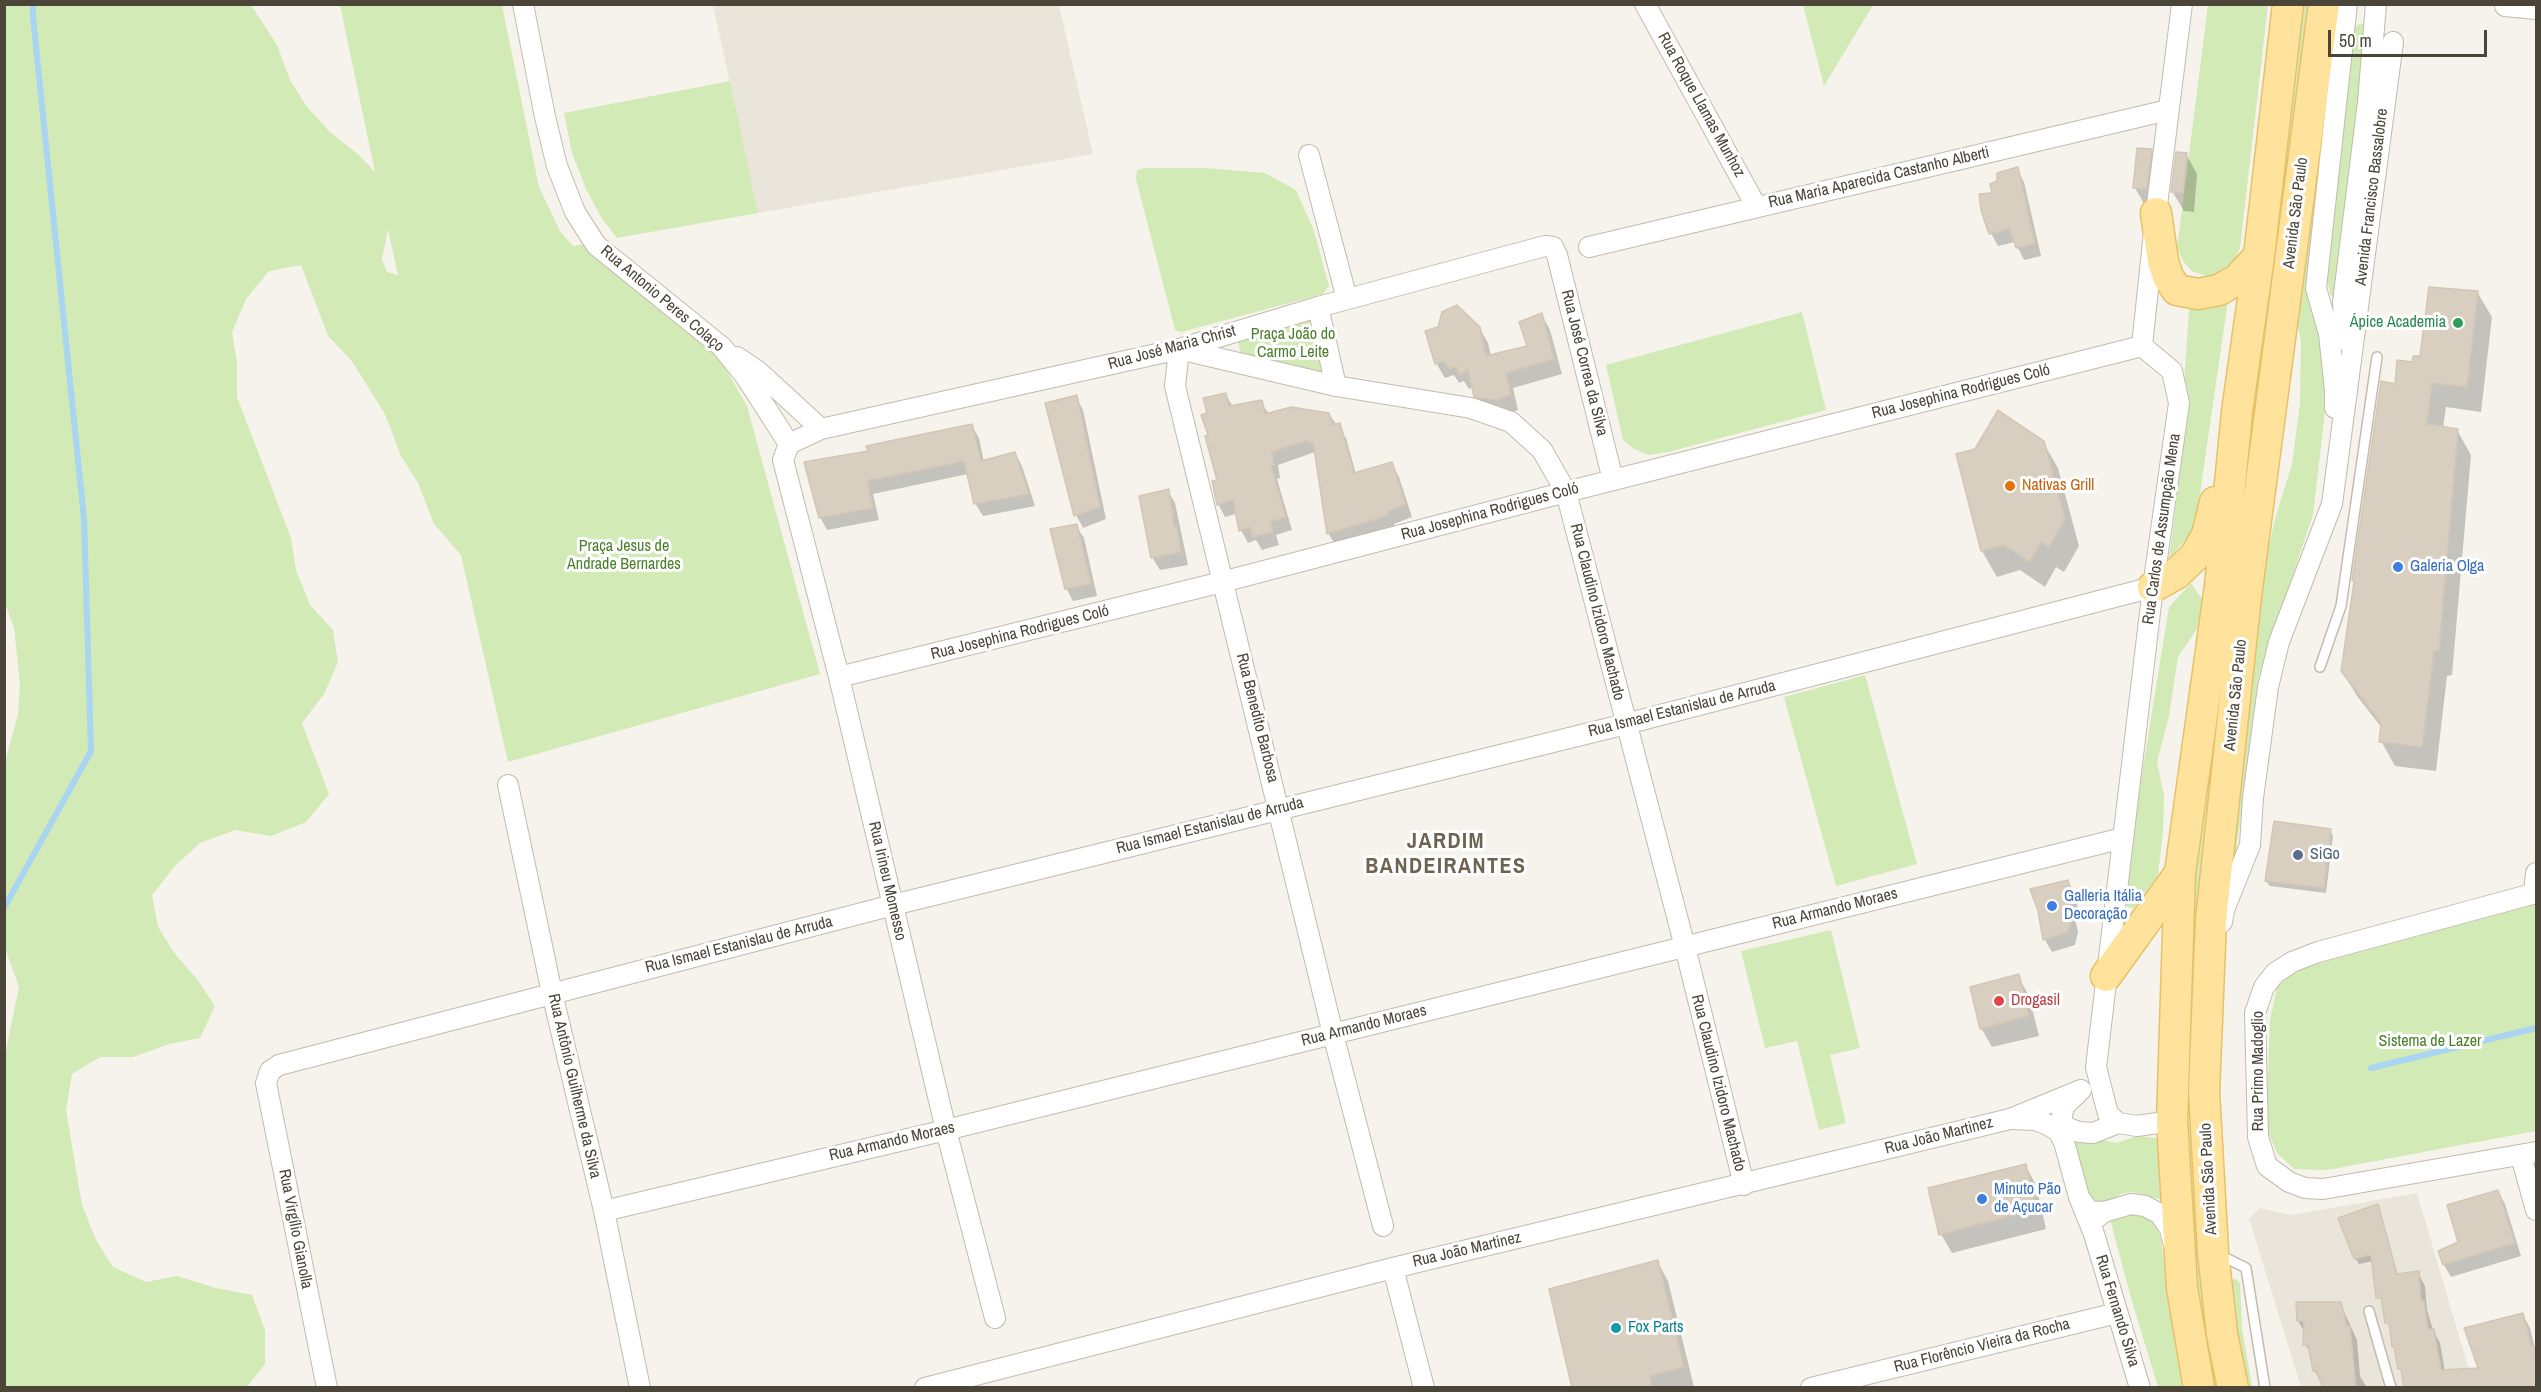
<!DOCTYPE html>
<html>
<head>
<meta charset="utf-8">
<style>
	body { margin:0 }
	#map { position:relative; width:2541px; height:1392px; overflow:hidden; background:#f6f3ec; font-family:"Archivo Narrow",sans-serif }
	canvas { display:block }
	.frame { position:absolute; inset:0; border:6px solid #4b4439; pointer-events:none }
	.scale { position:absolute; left:2328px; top:30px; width:159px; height:27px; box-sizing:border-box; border:3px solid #4b4439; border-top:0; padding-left:8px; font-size:18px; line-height:21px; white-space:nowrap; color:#4b4439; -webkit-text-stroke:4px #fff; paint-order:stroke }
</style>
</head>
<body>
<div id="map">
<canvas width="2541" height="1392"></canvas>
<div class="frame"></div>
<div class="scale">50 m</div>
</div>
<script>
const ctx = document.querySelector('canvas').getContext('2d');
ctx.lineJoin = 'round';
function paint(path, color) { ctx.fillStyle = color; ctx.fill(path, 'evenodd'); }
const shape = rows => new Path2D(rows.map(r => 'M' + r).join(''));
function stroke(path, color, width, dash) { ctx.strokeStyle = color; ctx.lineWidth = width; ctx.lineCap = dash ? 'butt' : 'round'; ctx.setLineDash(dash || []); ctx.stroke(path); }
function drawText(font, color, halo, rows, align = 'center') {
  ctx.font = font + ' "Archivo Narrow",sans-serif'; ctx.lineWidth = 6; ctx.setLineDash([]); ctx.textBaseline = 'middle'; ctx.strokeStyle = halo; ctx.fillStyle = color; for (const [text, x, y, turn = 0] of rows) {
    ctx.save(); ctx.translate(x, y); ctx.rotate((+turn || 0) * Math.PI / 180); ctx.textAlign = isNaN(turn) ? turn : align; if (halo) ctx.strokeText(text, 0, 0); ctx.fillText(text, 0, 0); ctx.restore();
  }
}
const residential = shape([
	[713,5,1059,5,1093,154,758,213],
	[2417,1193,2474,1387,2301,1387,2249,1219,2260,1208,2291,1215]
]);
const green = shape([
	[5,5,251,5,277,45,290,80,307,107,330,132,359,155,375,172,340,5,502,5,539,187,560,231,573,246,584,244,720,359,747,406,820,674,508,762,461,555,434,524,418,483,401,456,385,414,351,360,328,336,301,265,269,271,246,299,232,332,237,363,237,397,291,538,296,570,310,605,333,630,338,662,324,694,302,723,329,794,306,822,271,836,235,830,200,843,175,866,152,895,158,927,175,954,197,979,215,1006,200,1038,169,1044,133,1057,100,1057,72,1074,66,1110,82,1205,96,1240,113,1267,146,1282,177,1276,216,1288,252,1295,265,1330,265,1364,247,1387,5,1387,4,1060,19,987,5,948,4,766,18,714,20,684,14,628,5,603],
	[388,230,398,275,397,275,387,272,382,259],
	[1803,5,1873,5,1824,86],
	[2208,5,2268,5,2240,248,2233,265,2222,275,2206,276,2192,271,2183,261,2177,248],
	[2301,5,2314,5,2193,1085,2187,1090,2184,920],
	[2338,5,2311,287,2326,345,2328,386,2313,515,2258,679,2235,862,2229,863,2264,570,2275,519,2292,464,2300,403,2301,341,2294,309],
	[2365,23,2371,29,2339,299,2331,296,2327,280,2355,27,2359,24],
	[730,81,758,213,617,238,602,219,586,189,572,153,564,113],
	[1144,168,1205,168,1265,173,1296,190,1314,231,1329,286,1323,294,1181,332,1175,330,1136,179,1137,170],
	[2228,300,2195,528,2169,559,2175,513,2189,310,2187,302],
	[1313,310,1328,380,1242,360,1237,337],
	[1802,312,1826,410,1668,452,1649,455,1634,449,1623,440,1606,365],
	[2191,583,2204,602,2197,629,2178,657,2169,716,2157,762,2164,795,2163,832,2158,875,2133,909,2121,903,2169,607],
	[1865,675,1917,864,1836,886,1784,697],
	[2536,904,2536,1131,2327,1170,2294,1169,2277,1153,2266,1127,2270,1020,2277,987,2297,969],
	[1831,930,1860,1048,1830,1055,1846,1123,1819,1130,1797,1041,1765,1048,1741,951],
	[2188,1122,2193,1131,2221,1387,2208,1387,2197,1327,2180,1123],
	[2074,1135,2117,1143,2137,1136,2156,1138,2162,1145,2169,1206,2159,1199,2133,1192,2121,1194,2110,1202,2099,1205,2092,1201,2086,1193,2074,1151],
	[2121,1213,2140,1213,2155,1224,2161,1239,2168,1295,2188,1387,2158,1387,2131,1298,2110,1219],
	[2236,1279,2240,1283,2242,1328,2252,1387,2240,1387,2229,1280]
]);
const shadow = shape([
	[2151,151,2162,170,2146,207,2135,188],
	[2186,154,2197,174,2194,212,2184,211,2172,191],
	[2017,169,2024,182,2041,256,2024,260,2015,242,1998,246,1991,233,1994,195,1999,182],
	[2477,292,2492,317,2481,412,2446,407,2443,428,2457,430,2471,455,2452,675,2447,676,2436,771,2395,766,2381,741,2382,728,2357,696,2342,671,2396,385],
	[1542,315,1550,330,1562,374,1513,388,1518,410,1505,415,1485,411,1476,396,1474,386,1469,389,1464,381,1459,383,1454,375,1445,378,1436,363,1479,327,1488,343,1491,356,1529,348],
	[1226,395,1233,407,1261,402,1269,414,1329,414,1346,438,1356,474,1392,464,1399,477,1412,517,1394,524,1395,528,1336,546,1328,533,1315,452,1278,465,1280,478,1277,479,1292,530,1276,535,1279,545,1262,550,1256,540,1248,543,1241,530,1238,513,1225,517,1218,504,1219,481,1209,435,1208,414],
	[1076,397,1083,410,1106,519,1083,528,1076,515],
	[972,426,979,438,984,462,1015,453,1022,466,1035,506,983,516,975,503,968,474,873,494,879,520,827,530,820,517,870,452],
	[2043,442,2058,468,2079,546,2064,572,2056,567,2045,587,2020,570,1997,577,1982,551,1958,455],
	[1168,491,1175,503,1188,565,1160,570,1152,557],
	[1076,526,1084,538,1097,596,1073,601,1066,588],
	[2330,830,2333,836,2326,893,2270,886,2266,881],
	[2068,881,2075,894,2078,908,2074,914,2078,932,2075,945,2052,952,2045,940,2039,910],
	[2018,976,2029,996,2039,1036,1992,1047,1981,1028],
	[2025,1165,2036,1185,2046,1229,1952,1253,1941,1234],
	[2498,1191,2505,1204,2521,1256,2451,1277,2444,1265],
	[2377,1206,2398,1276,2418,1273,2425,1286,2427,1310,2433,1330,2440,1343,2446,1377,2404,1376,2400,1369,2384,1276,2373,1261,2359,1264,2355,1258],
	[1657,1261,1668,1281,1694,1387,1574,1388],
	[2340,1303,2357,1340,2360,1376,2367,1388,2325,1388,2314,1370,2312,1356,2305,1344,2305,1333,2298,1321],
	[2523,1315,2530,1328,2536,1353,2536,1388,2482,1388,2480,1370]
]);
const stream = shape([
	[4,908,91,751,84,519,33,17,33,4],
	[2371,1068,2536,1028]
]);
const building = shape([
	[2137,148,2152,149,2147,189,2133,188,2137,148],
	[2176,152,2187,153,2183,193,2171,192,2176,152],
	[2018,167,2035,244,2016,248,2010,229,1989,234,1981,210,1979,194,1992,193,1990,184,1997,181,1997,173,2018,167],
	[2429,287,2478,291,2467,387,2432,383,2427,424,2458,429,2439,650,2434,651,2422,747,2379,742,2381,723,2341,671,2354,582,2352,580,2381,381,2395,384,2397,360,2412,362,2413,356,2420,356,2429,287],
	[1457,305,1480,327,1486,356,1527,346,1519,322,1542,313,1554,359,1506,373,1511,395,1496,400,1474,397,1468,370,1459,375,1456,366,1449,369,1444,361,1435,364,1425,331,1438,327,1442,312,1457,305],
	[1226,393,1229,406,1262,400,1265,414,1291,407,1329,413,1332,425,1340,423,1354,473,1392,462,1406,504,1388,511,1389,515,1327,534,1313,442,1309,444,1308,440,1272,452,1274,465,1271,466,1286,517,1270,522,1273,532,1253,537,1250,527,1239,531,1233,500,1217,505,1212,481,1217,480,1205,436,1208,435,1201,415,1207,413,1203,398,1226,393],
	[1077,395,1100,507,1074,516,1045,403,1077,395],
	[1998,410,2044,441,2065,519,2049,547,2041,542,2030,562,2004,545,1981,551,1956,454,1975,449,1998,410],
	[972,424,981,461,1015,452,1029,494,974,504,964,461,867,481,873,508,819,518,804,462,868,451,866,446,972,424],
	[1169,489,1174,527,1177,526,1181,552,1151,558,1139,496,1169,489],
	[1077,524,1091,584,1065,589,1050,529,1077,524],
	[2274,821,2331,829,2324,888,2265,881,2274,821],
	[2068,880,2071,894,2067,900,2072,918,2068,932,2043,940,2038,911,2030,889,2068,880],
	[2019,974,2029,1016,1980,1029,1970,987,2019,974],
	[2026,1164,2036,1209,1939,1235,1928,1188,2026,1164],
	[2498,1190,2515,1243,2443,1265,2438,1251,2458,1242,2447,1205,2498,1190],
	[2378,1204,2397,1274,2419,1271,2421,1301,2424,1301,2428,1329,2434,1329,2441,1370,2478,1368,2464,1328,2523,1313,2531,1346,2534,1346,2536,1355,2536,1388,2404,1388,2401,1369,2398,1369,2394,1346,2392,1347,2389,1323,2385,1323,2381,1298,2376,1298,2371,1255,2354,1259,2338,1218,2378,1204],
	[1658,1260,1684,1367,1650,1376,1652,1388,1572,1388,1549,1289,1658,1260],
	[2296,1302,2341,1302,2347,1326,2350,1326,2356,1388,2323,1388,2316,1370,2313,1371,2308,1345,2303,1345,2304,1321,2297,1321,2296,1302]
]);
const lane = shape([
	[2320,667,2341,606,2377,357],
	[2218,1254,2246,1268,2265,1388],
	[2369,1311,2391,1388]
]);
const street = shape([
	[523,4,545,117,557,166,575,212,596,245,722,347,746,377,789,444],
	[1645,4,1756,206],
	[2505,6,2536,9],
	[1309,155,1347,299],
	[1589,247,2168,110],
	[1318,307,1336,386],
	[2345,340,2343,302,2368,102,2376,4],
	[2142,346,2172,371,2179,403,2153,587,2096,1067,2108,1114,2118,1123,2137,1126,2172,1121],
	[2142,346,2156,213,2182,4],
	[737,357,759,372,821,429],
	[2335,408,2335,391,2329,334,2316,288,2347,4],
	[789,444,821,429,1179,349,1318,307,1545,246,1553,247,1557,255,1613,480],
	[789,444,783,460,839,677,946,1130,995,1318],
	[839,677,1222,582,1566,492,2142,346],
	[508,785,552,993,604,1211,640,1388],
	[2536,893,2318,952,2292,962,2275,973,2264,987,2255,1013,2258,1137,2267,1166,2289,1182,2305,1188,2323,1189,2536,1152],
	[2534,894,2536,873],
	[2222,922,2224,910,2250,845,2253,798,2268,687,2279,642,2332,504,2393,42],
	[2078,1093,2064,1106,2062,1116,2064,1142,2079,1197,2089,1211,2104,1212],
	[2013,1119,2035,1120,2046,1124,2058,1131,2064,1142],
	[2063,1126,2079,1132,2093,1133,2118,1123],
	[2521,1156,2536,1210],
	[2079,1197,2094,1234,2140,1388],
	[604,1211,946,1130,2123,838],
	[2095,1219,2104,1212,2131,1204,2145,1206,2160,1214,2170,1229,2173,1242],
	[1383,1226,1333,1034,1175,386,1179,349,1336,386,1471,408,1511,422,1542,450,1566,492,1685,947,1744,1185],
	[1393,1268,1424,1388],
	[327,1388,266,1083,270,1071,279,1065,893,905,1626,724,2153,587],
	[925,1388,1393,1268,2010,1119,2081,1090],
	[1811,1388,2117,1313]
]);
const primary = shape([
	[2156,213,2163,261,2168,277,2177,290,2198,294,2219,290,2238,279,2259,256],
	[2153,587,2176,574,2195,556,2207,535,2215,502],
	[2106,976,2180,873],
	[2199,1388,2182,1288,2172,1121,2180,873,2220,586,2237,412,2259,256,2288,4],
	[2233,1388,2222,1334,2213,1252,2204,1091,2211,920,2246,596,2324,4]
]);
const markers = [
	[2458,323,6,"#2e9e5b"],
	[2010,486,6,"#e8710a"],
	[2398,567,6,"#3f7fe0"],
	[2298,855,6,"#5c6f8a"],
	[2052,906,6,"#3f7fe0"],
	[1999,1001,6,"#e0444e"],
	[1982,1199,6,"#3f7fe0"],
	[1616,1328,6,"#0f9aa8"]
];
const streetNames = [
	["Rua Roque Llamas Munhoz",1701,105,61],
	["Rua Maria Aparecida Castanho Alberti",1879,178,-13],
	["Avenida Francisco Bassalobre",2372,197,-83],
	["Avenida São Paulo",2296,213,-83],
	["Rua Antonio Peres Colaço",662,299,40],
	["Rua José Maria Christ",1172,348,-15],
	["Rua José Correa da Silva",1584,363,76],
	["Rua Josephina Rodrigues Coló",1961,392,-14],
	["Rua Josephina Rodrigues Coló",1490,512,-15],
	["Rua Carlos de Assumpção Mena",2162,529,-82],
	["Rua Claudino Izidoro Machado",1597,612,76],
	["Rua Josephina Rodrigues Coló",1020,633,-14],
	["Avenida São Paulo",2236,695,-84],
	["Rua Ismael Estanislau de Arruda",1682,709,-14],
	["Rua Benedito Barbosa",1257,718,76],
	["Rua Ismael Estanislau de Arruda",1210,826,-14],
	["Rua Irineu Momesso",887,881,77],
	["Rua Armando Moraes",1835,909,-14],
	["Rua Ismael Estanislau de Arruda",739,945,-14],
	["Rua Armando Moraes",1364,1026,-14],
	["Rua Primo Madoglio",2259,1071,-90],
	["Rua Claudino Izidoro Machado",1718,1083,76],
	["Rua Antônio Guilherme da Silva",574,1086,77],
	["Rua João Martinez",1939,1136,-14],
	["Rua Armando Moraes",892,1142,-13],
	["Avenida São Paulo",2209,1179,-93],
	["Rua Virgílio Gianolla",295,1229,79],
	["Rua João Martinez",1467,1250,-13],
	["Rua Fernando Silva",2117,1311,73],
	["Rua Florêncio Vieira da Rocha",1982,1346,-14]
];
const leisureNames = [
	["Ápice Academia",2446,323]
];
const parkNames = [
	["Praça João do",1293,335],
	["Carmo Leite",1293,353],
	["Praça Jesus de",624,547],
	["Andrade Bernardes",624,565],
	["Sistema de Lazer",2430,1042]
];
const foodNames = [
	["Nativas Grill",2022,486]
];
const shopNames = [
	["Galeria Olga",2410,567],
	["Galleria Itália",2064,897],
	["Decoração",2064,915],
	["Minuto Pão",1994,1190],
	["de Açucar",1994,1208]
];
const serviceNames = [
	["SiGo",2310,855]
];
const healthNames = [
	["Drogasil",2011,1001]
];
const cultureNames = [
	["Fox Parts",1628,1328]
];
const districtNames = [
	["JARDIM",1446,842],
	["BANDEIRANTES",1446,867]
];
paint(residential, '#eae5da');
paint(green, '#d2eab5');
paint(shadow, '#0003');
stroke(stream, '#a9d4f2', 6);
paint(building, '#d8cfc1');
stroke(building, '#d3c7b4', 1.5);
stroke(lane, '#c2bbae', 12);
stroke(street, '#c2bbae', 22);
stroke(primary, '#e6c16a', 33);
stroke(lane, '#fff', 9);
stroke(street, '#fff', 20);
stroke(primary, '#ffe39c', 30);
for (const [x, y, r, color] of markers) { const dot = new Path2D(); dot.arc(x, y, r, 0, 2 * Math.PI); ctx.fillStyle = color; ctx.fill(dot); stroke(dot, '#fff', 2); }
drawText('16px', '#4b4439', '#fff', streetNames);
drawText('16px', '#27864d', '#fff', leisureNames, 'right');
drawText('16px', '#4a7f2a', '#fff', parkNames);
drawText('16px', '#c56008', '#fff', foodNames, 'left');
drawText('16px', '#366cbe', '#fff', shopNames, 'left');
drawText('16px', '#4e5e75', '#fff', serviceNames, 'left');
drawText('16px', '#be3a42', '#fff', healthNames, 'left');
drawText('16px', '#0d838f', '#fff', cultureNames, 'left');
ctx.letterSpacing = '1.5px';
drawText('bold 22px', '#6e6250', '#fff', districtNames);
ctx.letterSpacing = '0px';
</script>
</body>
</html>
